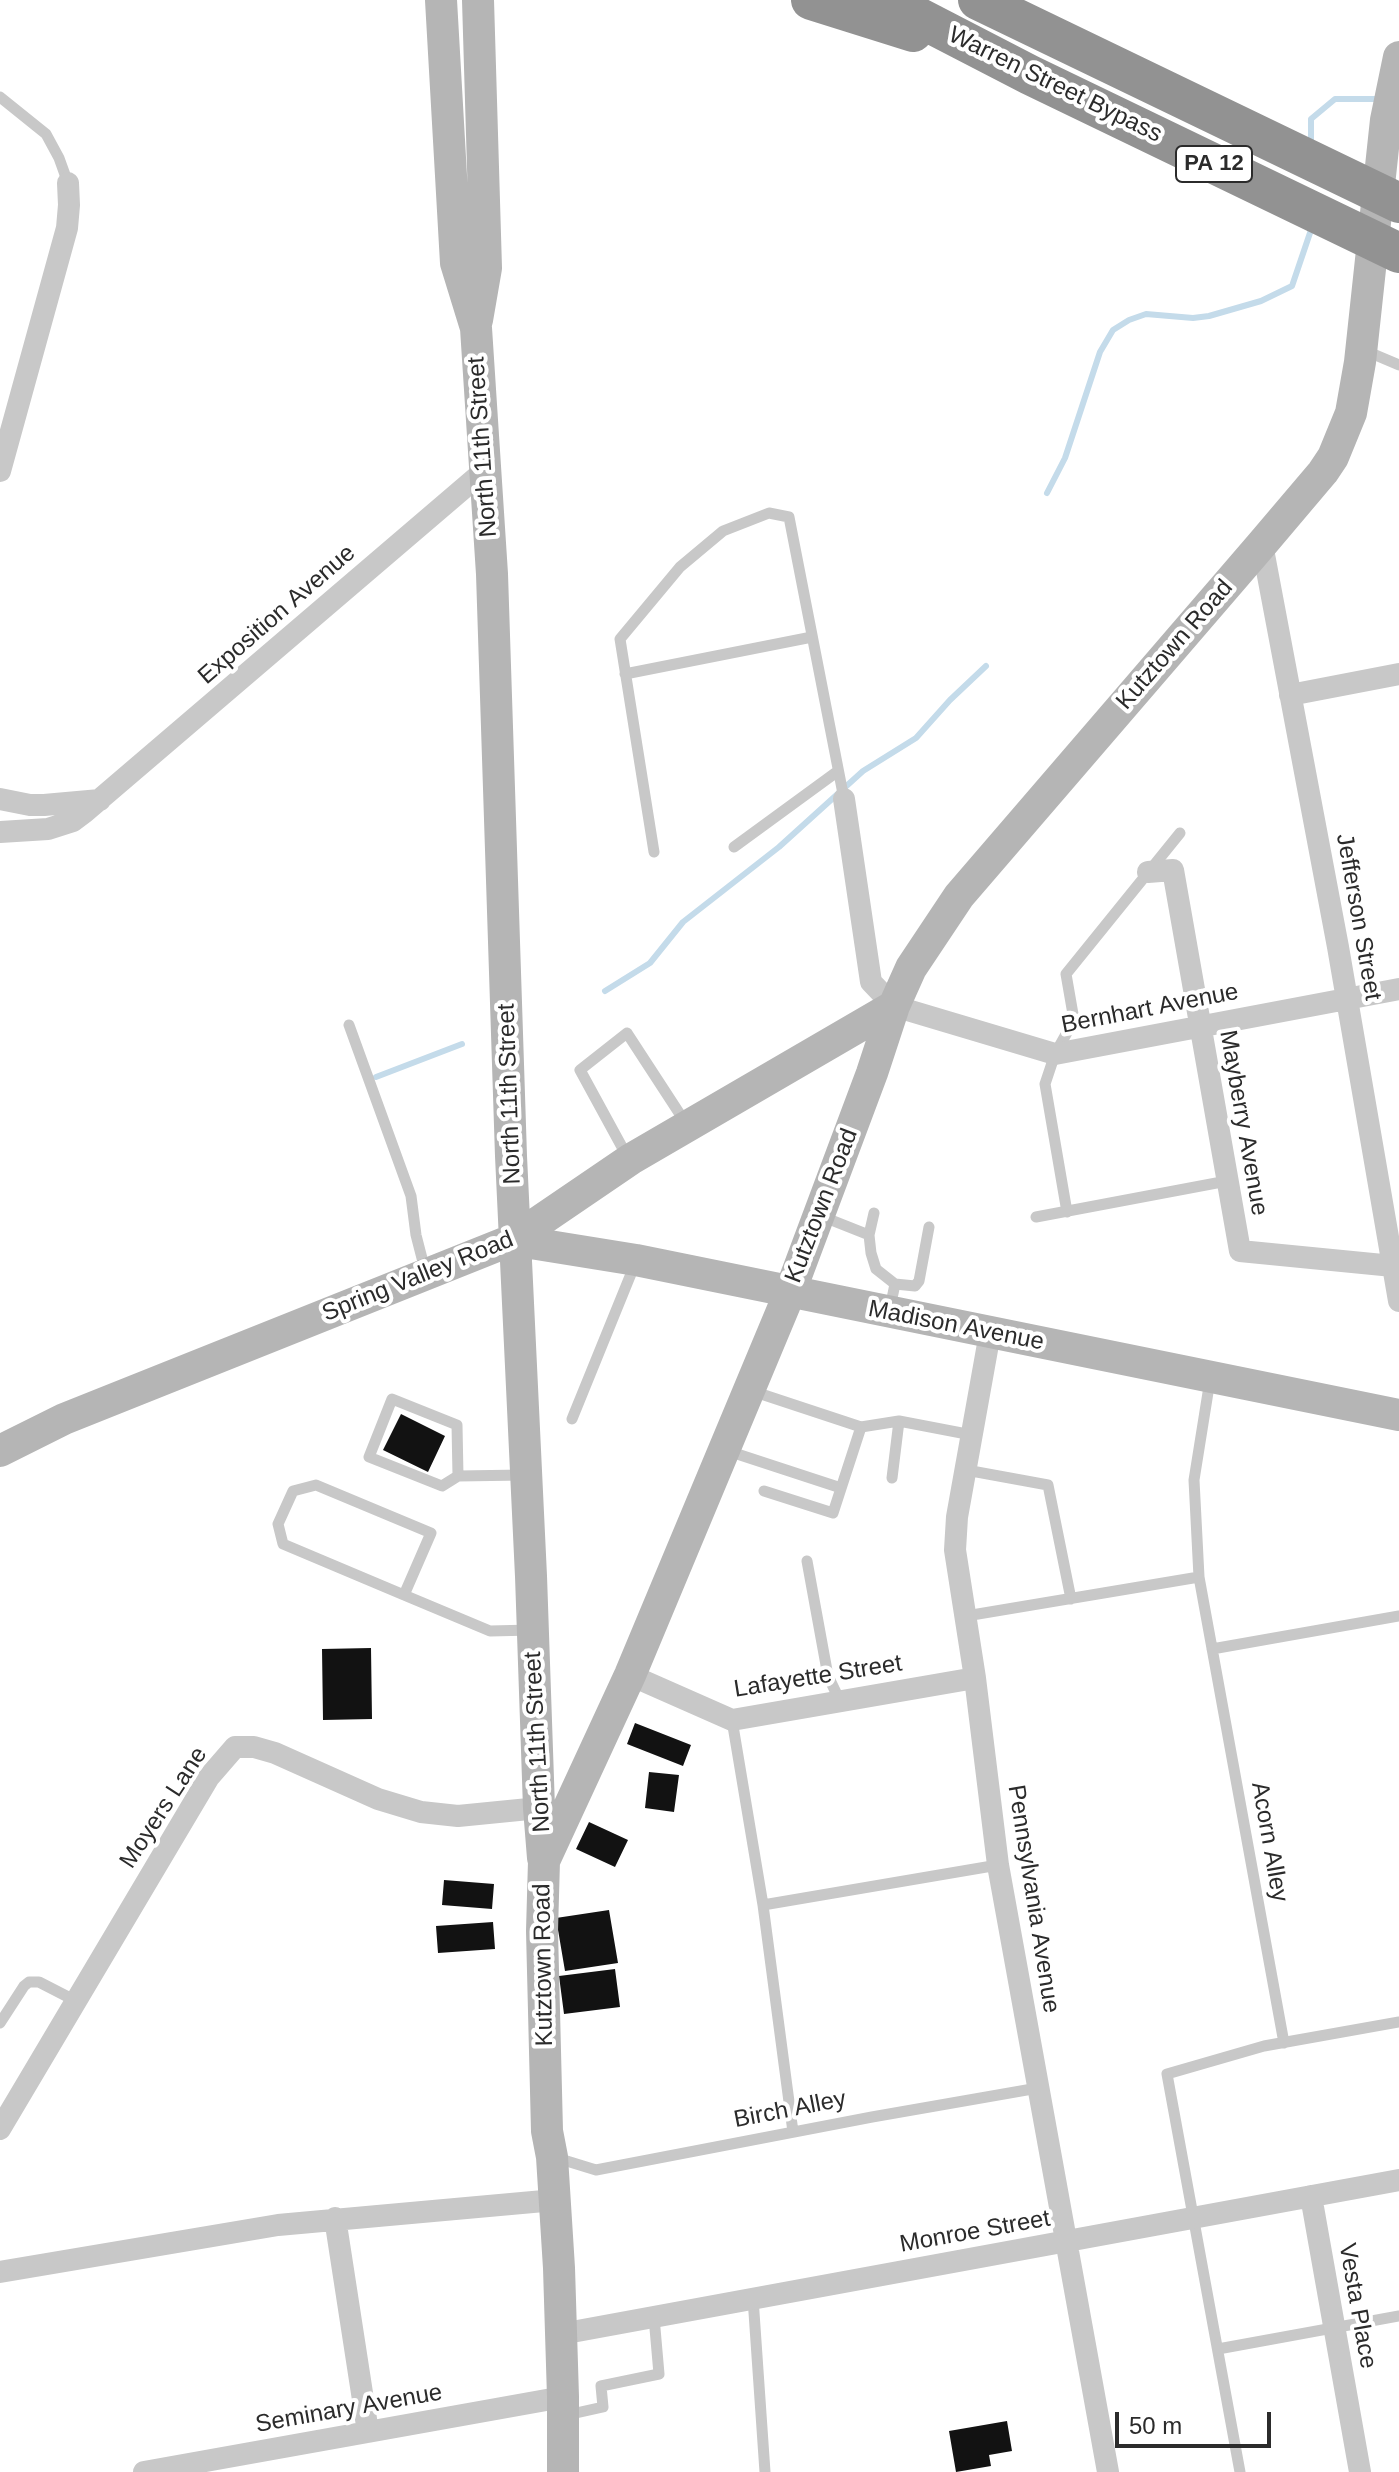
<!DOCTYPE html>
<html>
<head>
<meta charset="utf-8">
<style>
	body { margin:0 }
	#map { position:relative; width:1399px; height:2472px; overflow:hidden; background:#fff; font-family:Arial,sans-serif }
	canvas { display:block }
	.scale { position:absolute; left:1115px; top:2412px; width:156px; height:36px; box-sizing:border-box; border:4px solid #2b2b2b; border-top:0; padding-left:10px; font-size:24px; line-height:28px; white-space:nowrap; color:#2b2b2b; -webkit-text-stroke:6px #fff; paint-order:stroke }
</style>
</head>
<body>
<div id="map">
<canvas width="1399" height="2472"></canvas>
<div class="scale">50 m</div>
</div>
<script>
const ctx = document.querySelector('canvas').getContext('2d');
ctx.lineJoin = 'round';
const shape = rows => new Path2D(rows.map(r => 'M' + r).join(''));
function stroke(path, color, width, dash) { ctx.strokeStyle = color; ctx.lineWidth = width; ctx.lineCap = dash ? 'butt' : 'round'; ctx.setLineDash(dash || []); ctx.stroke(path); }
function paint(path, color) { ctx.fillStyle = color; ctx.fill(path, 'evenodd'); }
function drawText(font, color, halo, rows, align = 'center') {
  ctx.font = font + ' Arial,sans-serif'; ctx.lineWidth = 8; ctx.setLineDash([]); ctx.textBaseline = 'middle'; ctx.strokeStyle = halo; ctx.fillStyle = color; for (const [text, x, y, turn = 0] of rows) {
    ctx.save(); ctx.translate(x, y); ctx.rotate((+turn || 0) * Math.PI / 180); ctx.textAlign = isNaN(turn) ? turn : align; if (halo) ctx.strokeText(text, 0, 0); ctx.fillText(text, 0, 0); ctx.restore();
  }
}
const stream = shape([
	[1311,143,1311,119,1335,99,1380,99],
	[1047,493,1065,458,1100,352,1113,330,1129,320,1146,314,1193,318,1209,316,1261,301,1292,286,1312,227],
	[605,991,650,963,683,922,779,847,863,771,916,738,950,700,986,666],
	[376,1077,462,1044]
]);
const building = shape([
	[401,1414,445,1436,428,1472,383,1450],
	[371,1648,372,1719,323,1720,322,1649],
	[635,1723,691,1745,683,1766,627,1744],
	[649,1772,679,1775,674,1812,645,1808],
	[589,1822,628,1840,615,1867,576,1849],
	[444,1880,494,1884,492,1909,442,1905],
	[609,1910,618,1963,565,1971,556,1918],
	[493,1922,495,1949,438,1953,436,1926],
	[615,1969,620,2007,564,2014,559,1976],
	[1007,2421,1012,2451,989,2455,991,2466,956,2472,949,2431]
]);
const lane = shape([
	[0,97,46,134,59,158,68,183],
	[1366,351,1399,365],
	[625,674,812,637],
	[734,847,838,771],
	[654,852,620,639,680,567,723,531,769,513,789,517,844,799],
	[349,1025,411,1196,416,1235,425,1270],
	[628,1158,580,1070,627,1033,685,1122],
	[1067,1212,1045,1084,1055,1054,1074,1020,1066,974,1180,833],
	[821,1216,869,1235,871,1253,876,1269,895,1284],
	[1036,1217,1227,1181],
	[869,1235,874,1213],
	[890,1308,895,1284,915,1286,919,1281,929,1227],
	[1210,1380,1194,1480,1199,1577,1284,2043],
	[752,1391,861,1427],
	[572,1419,635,1264],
	[728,1451,841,1488],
	[966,1470,1048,1485,1071,1599],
	[458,1476,457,1425,392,1399,369,1457,442,1486,458,1476,524,1475],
	[892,1478,899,1421],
	[764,1491,833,1513,861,1427,899,1421,972,1435],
	[807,1561,828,1676,840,1701],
	[404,1595,431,1533,316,1485,293,1491,278,1524,283,1544,404,1595,490,1631,532,1630],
	[966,1616,1199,1577],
	[1212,1649,1399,1616],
	[732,1720,763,1905,793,2132],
	[763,1905,998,1865],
	[0,2023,24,1986,29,1982,39,1982,76,2001],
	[557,2158,596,2170,872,2117,1038,2088],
	[753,2298,765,2472],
	[1218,2349,1399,2316],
	[567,2415,603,2407,601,2386,659,2374,654,2317],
	[1240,2472,1167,2074,1264,2046,1399,2022]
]);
const street = shape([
	[0,471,67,228,69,205,68,183],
	[1262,544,1338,947,1399,1301],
	[1290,695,1399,674],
	[0,799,30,805,44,805,100,800],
	[844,799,871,982,894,1006,1055,1054,1399,989],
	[0,832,48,829,73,821,85,812,485,470],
	[1148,872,1173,870,1240,1251,1393,1266,1399,1268],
	[990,1333,957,1517,955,1550,975,1678,998,1865,1108,2472],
	[630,1675,732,1720,975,1678],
	[0,2129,209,1777,235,1747,254,1747,275,1753,378,1799,421,1812,458,1816,539,1808],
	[1311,2196,1360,2472],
	[335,2218,368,2432],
	[0,2272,278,2225,555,2200],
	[561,2334,1399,2180],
	[144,2472,563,2397]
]);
const secondary = shape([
	[441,0,456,263,476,328,492,574,511,1156,531,1576,539,1808,543,1858],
	[477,320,486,268,478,0],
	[512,1240,636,1260,1399,1415],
	[0,1451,64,1419,512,1240,631,1159,894,1006],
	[563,2472,563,2397,559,2268,552,2157,547,2131,542,1931,544,1861,630,1675,790,1292,872,1073,894,1006,911,968,959,896,1262,544,1323,472,1333,457,1351,413,1360,362,1386,120,1399,57]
]);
const highway = shape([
	[811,0,913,32],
	[885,0,1030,75,1399,253],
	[978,0,1399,203]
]);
const shields = [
	[1214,164,76]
];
const shieldNames = [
	["PA 12",1214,164]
];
const streetNames = [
	["Warren Street Bypass",1055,85,26],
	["North 11th Street",483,447,-94],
	["Exposition Avenue",277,615,-41],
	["Kutztown Road",1175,645,-49],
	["Jefferson Street",1358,917,80],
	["Bernhart Avenue",1150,1009,-11],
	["North 11th Street",510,1094,-92],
	["Mayberry Avenue",1243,1123,80],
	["Kutztown Road",822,1206,-69],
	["Spring Valley Road",418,1277,-22],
	["Madison Avenue",956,1326,11],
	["Lafayette Street",818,1677,-9],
	["North 11th Street",538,1742,-93],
	["Moyers Lane",164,1808,-57],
	["Acorn Alley",1269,1842,80],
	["Pennsylvania Avenue",1033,1899,81],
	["Kutztown Road",544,1965,-91],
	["Birch Alley",790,2110,-11],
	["Monroe Street",975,2232,-10],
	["Vesta Place",1357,2306,80],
	["Seminary Avenue",349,2409,-10]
];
stroke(stream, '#c4dbea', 6);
paint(building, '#121212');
stroke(lane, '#c8c8c8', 11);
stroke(street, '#c8c8c8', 22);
stroke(secondary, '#b5b5b5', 32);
stroke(highway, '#929292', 40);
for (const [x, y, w] of shields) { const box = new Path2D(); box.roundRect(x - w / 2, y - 18, w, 36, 6); ctx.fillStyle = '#fff'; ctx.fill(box); stroke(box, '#2b2b2b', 2); }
drawText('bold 22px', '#2b2b2b', null, shieldNames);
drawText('24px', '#2b2b2b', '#fff', streetNames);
</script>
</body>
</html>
